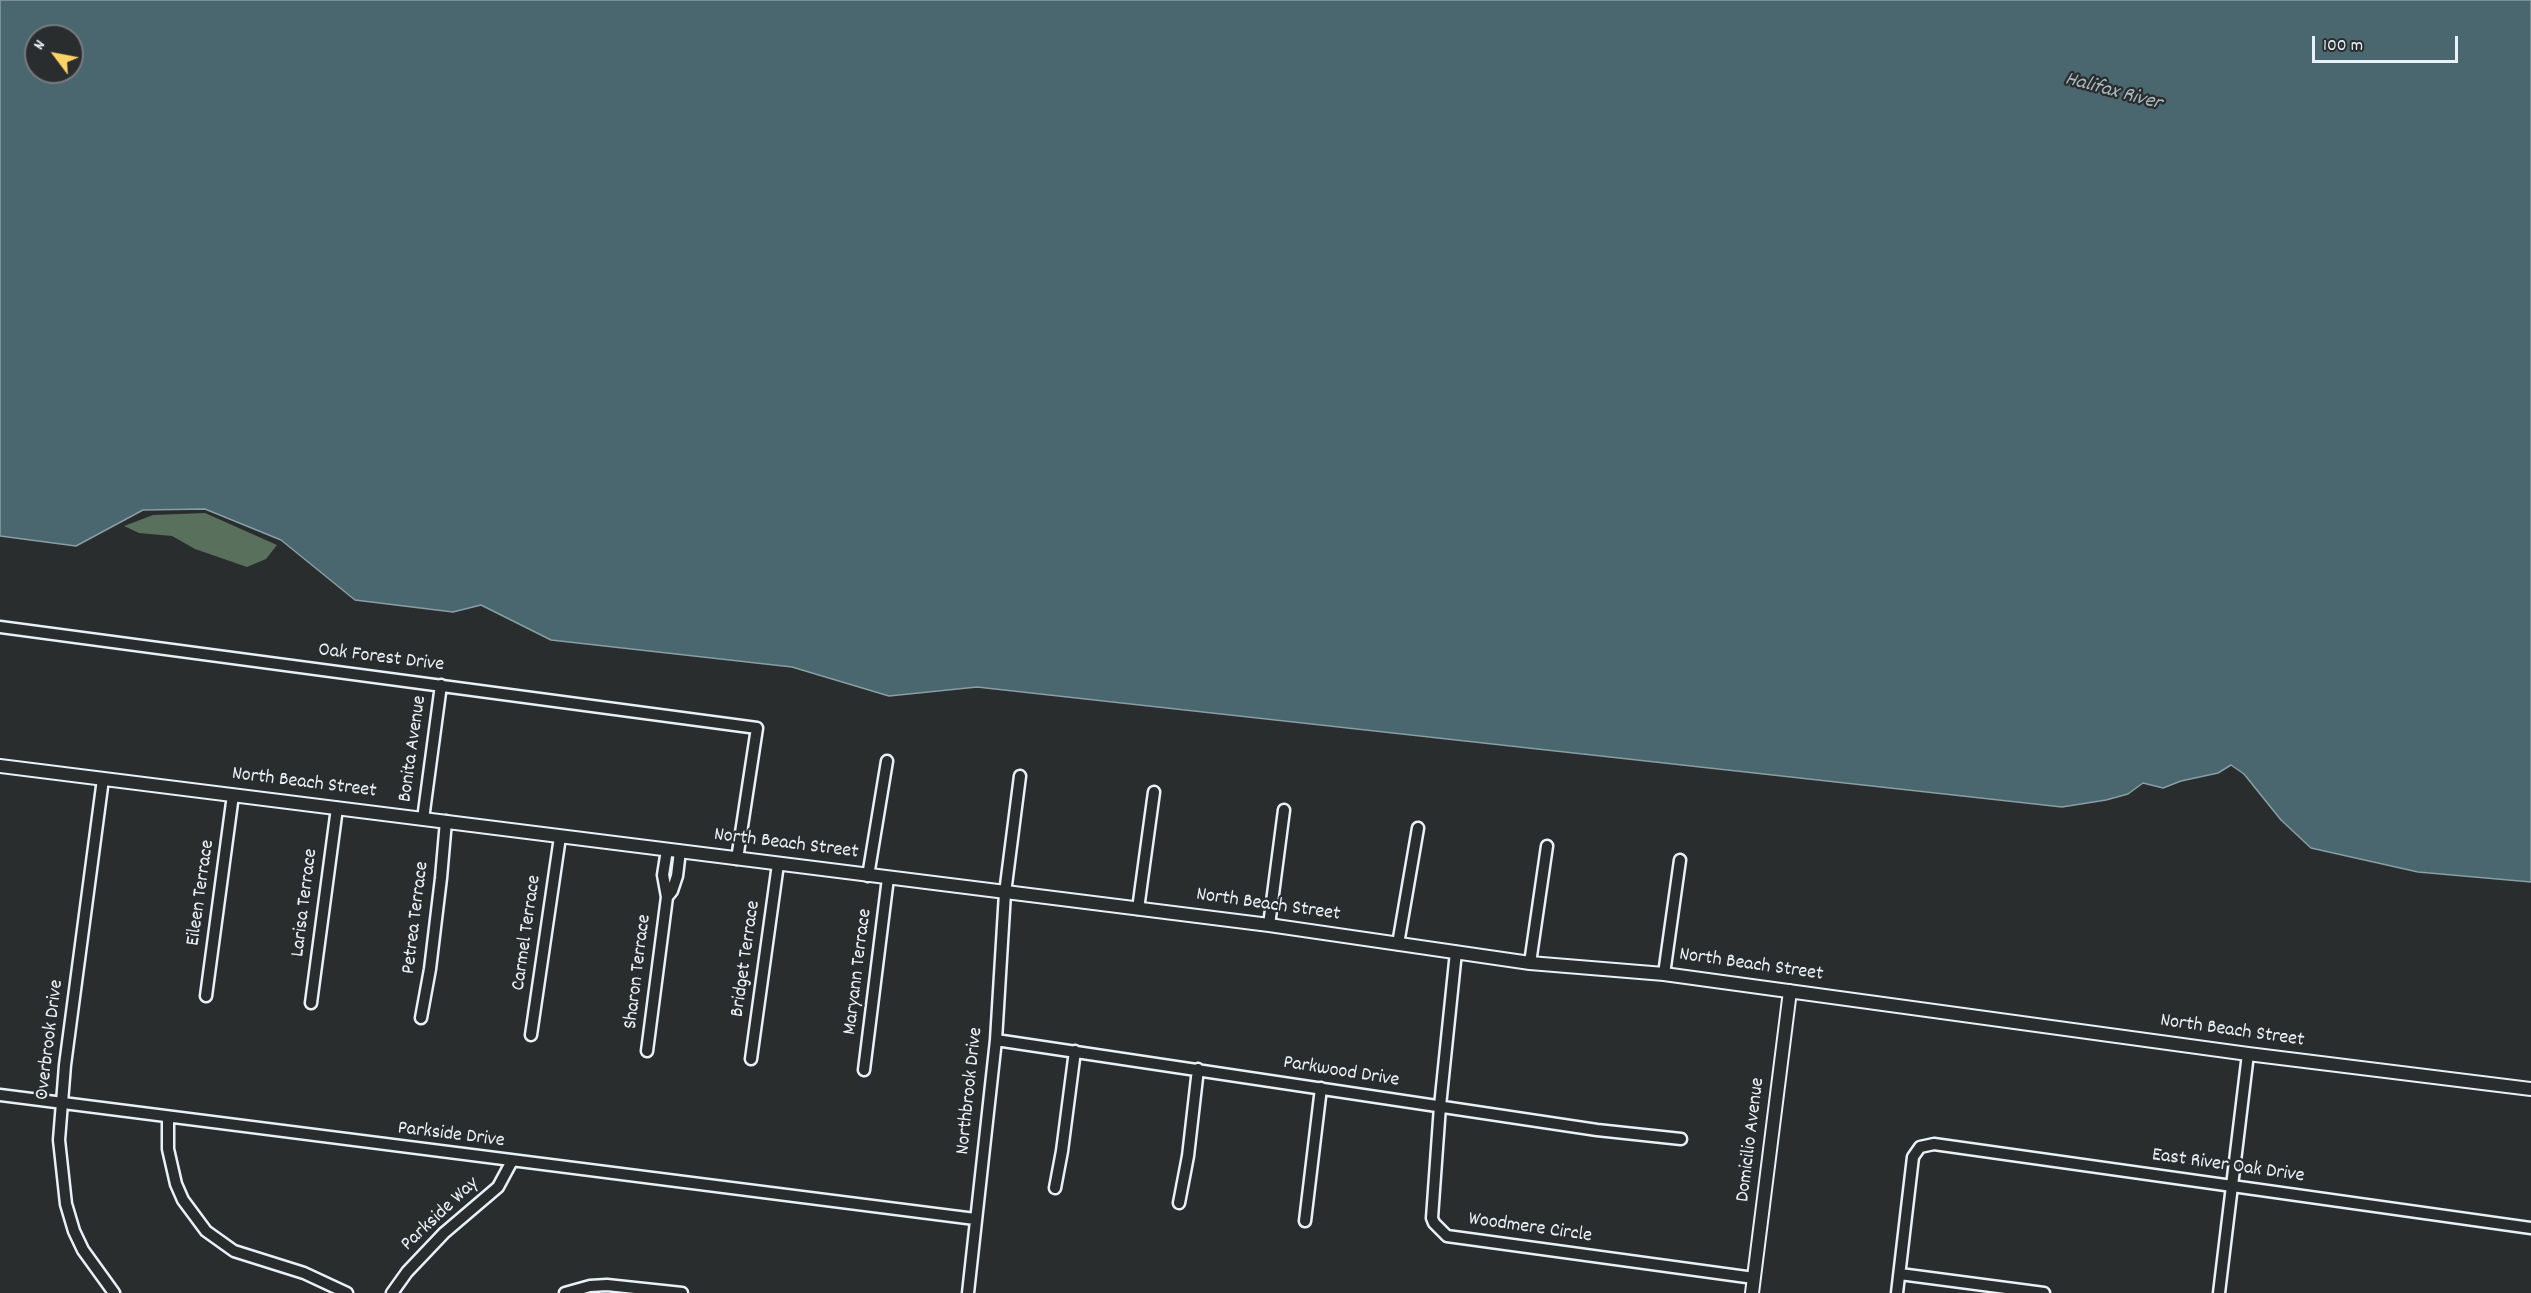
<!DOCTYPE html>
<html>
<head>
<meta charset="utf-8">
<style>
	body { margin:0 }
	#map { position:relative; width:2531px; height:1293px; overflow:hidden; background:#2a2d2e; font-family:Dekko,sans-serif }
	canvas { display:block }
	.north { position:absolute; left:24px; top:24px; width:60px; height:60px; box-sizing:border-box; background:#2a2d2e; border:2px solid #767b7f; border-radius:50%; rotate:302deg; font-size:16px; font-weight:700; line-height:24px; text-align:center; color:#e8f1f8 }
	.north::after { content:''; display:block; margin:auto; width:21px; height:27px; background:#ffd166; clip-path:polygon(50% 0,100% 100%,50% 72%,0 100%) }
	.scale { position:absolute; left:2312px; top:36px; width:146px; height:27px; box-sizing:border-box; border:3px solid #e8f1f8; border-top:0; padding-left:8px; font-size:18px; line-height:21px; white-space:nowrap; color:#e8f1f8; -webkit-text-stroke:4px #2a2d2e; paint-order:stroke }
</style>
</head>
<body>
<div id="map">
<canvas width="2531" height="1293"></canvas>
<div class="north">N</div>
<div class="scale">100 m</div>
</div>
<script>
const ctx = document.querySelector('canvas').getContext('2d');
ctx.lineJoin = 'round';
function paint(path, color) { ctx.fillStyle = color; ctx.fill(path, 'evenodd'); }
const shape = rows => new Path2D(rows.map(r => 'M' + r).join(''));
function stroke(path, color, width, dash) { ctx.strokeStyle = color; ctx.lineWidth = width; ctx.lineCap = dash ? 'butt' : 'round'; ctx.setLineDash(dash || []); ctx.stroke(path); }
function drawText(font, color, halo, rows, align = 'center') {
  ctx.font = font + ' Dekko,sans-serif'; ctx.lineWidth = 4.5; ctx.setLineDash([]); ctx.textBaseline = 'middle'; ctx.strokeStyle = halo; ctx.fillStyle = color; for (const [text, x, y, turn = 0] of rows) {
    ctx.save(); ctx.translate(x, y); ctx.rotate((+turn || 0) * Math.PI / 180); ctx.textAlign = isNaN(turn) ? turn : align; if (halo) ctx.strokeText(text, 0, 0); ctx.fillText(text, 0, 0); ctx.restore();
  }
}
const green = shape([
	[205,513,277,545,266,559,247,567,195,549,172,536,139,533,124,526,153,515]
]);
const water = shape([
	[0,0,2531,0,2531,882,2418,872,2311,848,2281,820,2244,774,2231,765,2218,773,2181,781,2163,788,2143,783,2128,794,2106,800,2062,807,977,687,889,696,792,667,551,640,481,605,453,612,355,600,281,540,205,509,143,510,76,546,0,536,0,0],
	[36,36,72,36,72,72,36,72,36,36]
]);
const minor = shape([
	[0,627,757,728,737,859],
	[103,779,65,1065,59,1140,66,1204,74,1231,83,1250,114,1293],
	[423,819,441,685],
	[667,850,663,875,667,897,672,891,677,876,680,851],
	[868,876,887,761],
	[1138,909,1154,792],
	[1269,925,1284,810],
	[1398,944,1418,828],
	[1456,952,1440,1106,1432,1218,1434,1223,1447,1236,1754,1278],
	[1530,963,1547,846],
	[1664,974,1680,860],
	[206,996,233,795],
	[311,1003,337,808],
	[421,1018,430,969,441,878,446,821],
	[531,1035,560,837],
	[996,1040,1597,1130,1681,1139],
	[647,1051,667,897],
	[751,1059,778,864],
	[864,1070,888,878],
	[0,1095,975,1219],
	[168,1118,168,1149,176,1184,183,1200,206,1231,234,1251,304,1273,347,1293],
	[1055,1188,1062,1151,1075,1051],
	[1179,1203,1188,1156,1198,1069],
	[1305,1221,1321,1088],
	[1900,1274,2044,1293],
	[392,1293,407,1272,444,1233,498,1187,512,1161],
	[565,1293,590,1286,607,1285,682,1293],
	[968,1293,996,1040,1005,893,1020,776],
	[1897,1293,1913,1157,1920,1147,1934,1144,2531,1228],
	[2219,1293,2248,1054]
]);
const tertiary = shape([
	[0,766,1269,925,1530,963,1664,974,2248,1054,2531,1089],
	[1752,1293,1790,991]
]);
const streetNames = [
	["Oak Forest Drive",381,659,7],
	["Bonita Avenue",414,749,-82],
	["North Beach Street",304,784,7],
	["North Beach Street",786,845,7],
	["Eileen Terrace",202,893,-82],
	["Larisa Terrace",306,903,-83],
	["North Beach Street",1268,906,8],
	["Petrea Terrace",417,918,-83],
	["Carmel Terrace",528,933,-82],
	["Bridget Terrace",747,959,-82],
	["North Beach Street",1751,966,8],
	["Sharon Terrace",639,972,-83],
	["Maryann Terrace",859,972,-83],
	["North Beach Street",2232,1032,8],
	["Overbrook Drive",51,1040,-83],
	["Parkwood Drive",1341,1073,9],
	["Northbrook Drive",971,1091,-84],
	["Parkside Drive",451,1136,7],
	["Domicilio Avenue",1752,1140,-83],
	["East River Oak Drive",2228,1167,8],
	["Parkside Way",441,1215,-43],
	["Woodmere Circle",1530,1229,8]
];
const waterNames = [
	["Halifax River",2113,93,15]
];
paint(green, '#58705c');
paint(water, '#4a666e');
stroke(water, '#899ea5', 1.5);
stroke(minor, '#e8f1f8', 15);
stroke(tertiary, '#e8f1f8', 16);
stroke(minor, '#2a2d2e', 10);
stroke(tertiary, '#2a2d2e', 12);
drawText('20px', '#e8f1f8', '#2a2d2e', streetNames);
drawText('italic 21px', '#a9b9c1', '#2a2d2e', waterNames);
</script>
</body>
</html>
